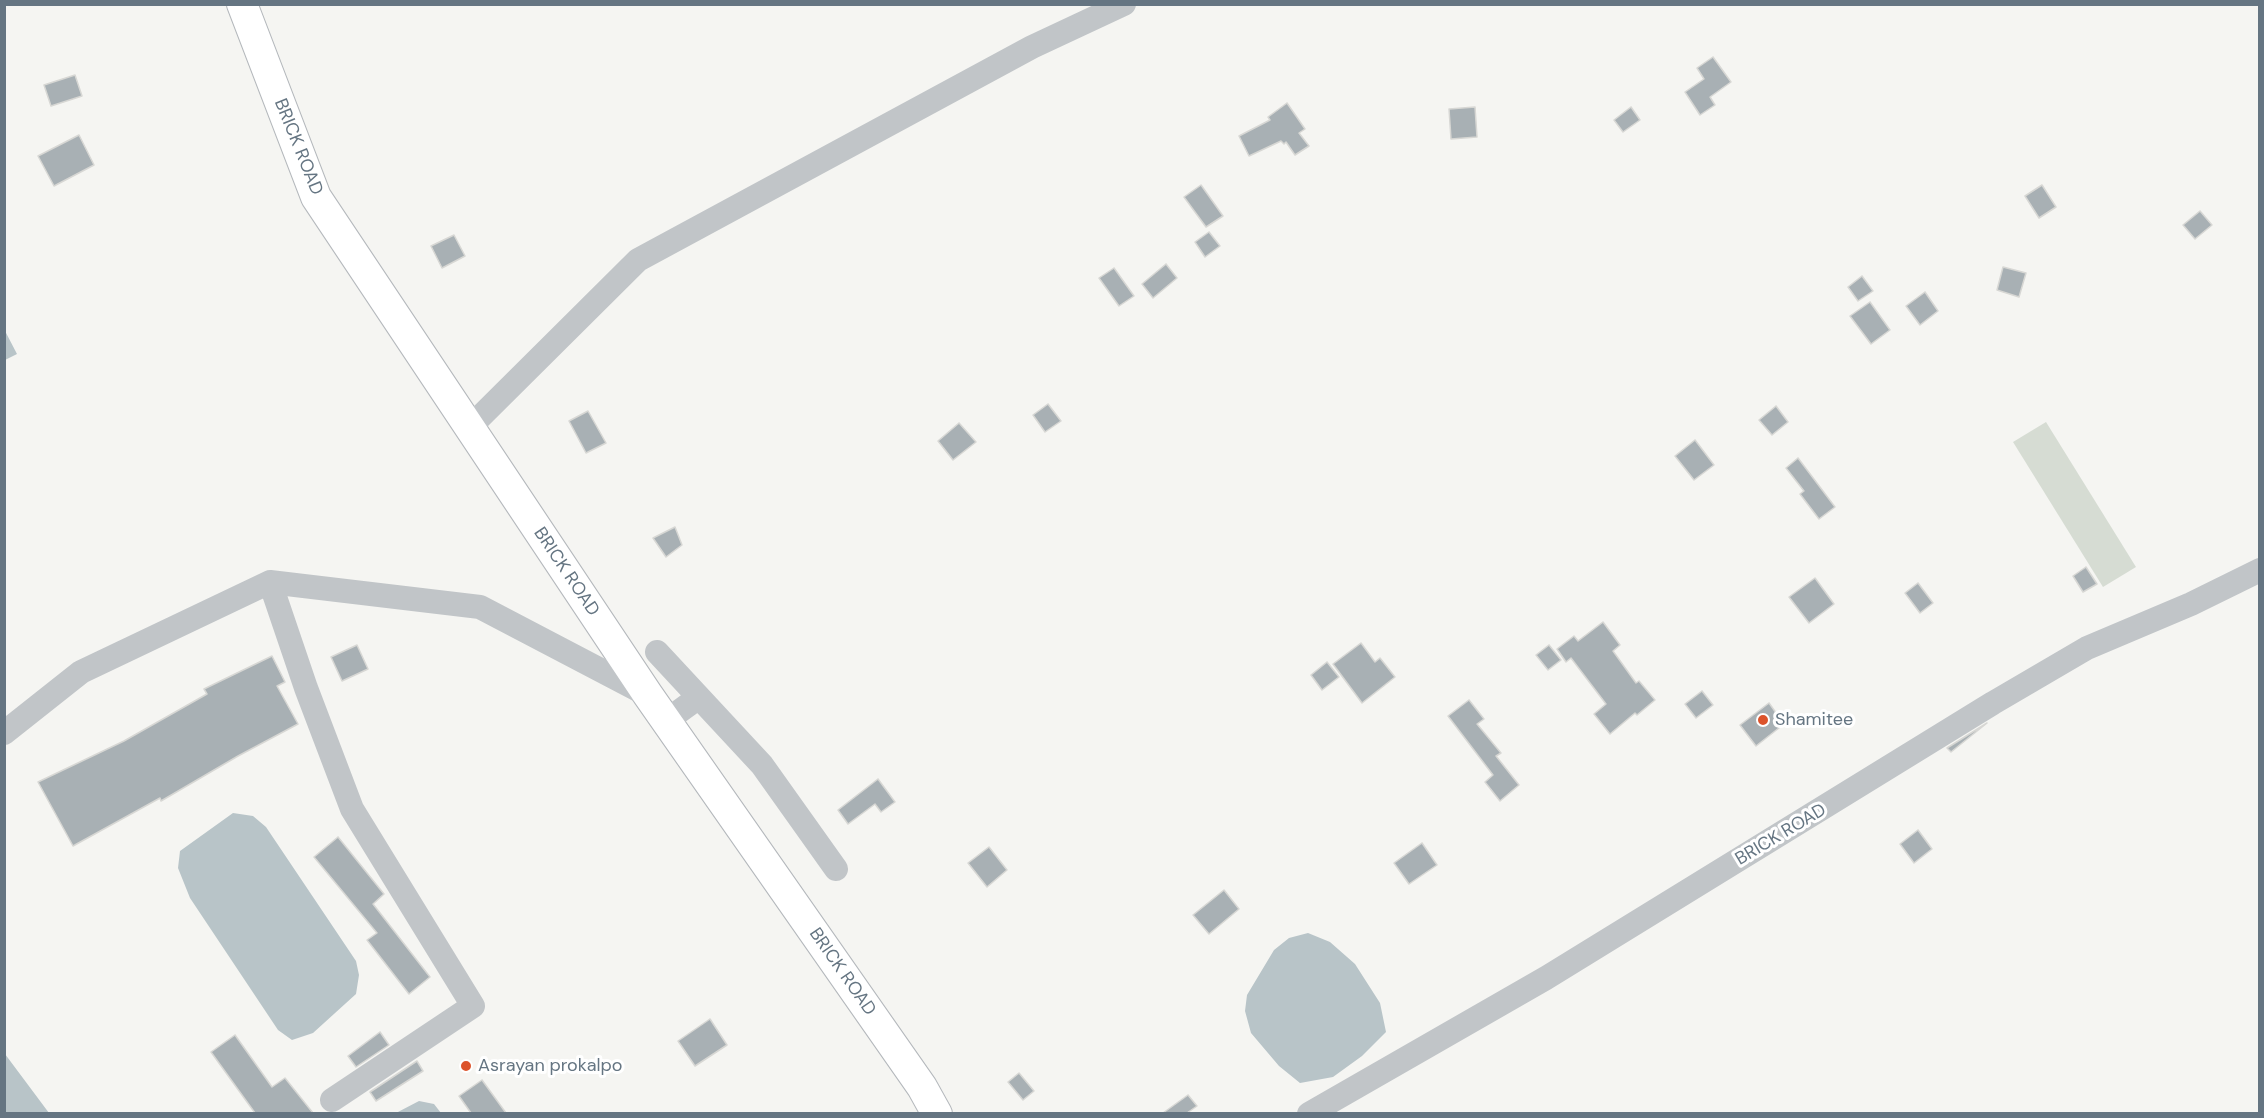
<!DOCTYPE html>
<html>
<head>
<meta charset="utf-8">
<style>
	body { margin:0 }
	#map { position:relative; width:2264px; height:1118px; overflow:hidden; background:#f5f5f2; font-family:"DM Sans",sans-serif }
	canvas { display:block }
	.frame { position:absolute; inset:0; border:6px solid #657582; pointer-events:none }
</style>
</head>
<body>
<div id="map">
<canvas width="2264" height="1118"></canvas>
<div class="frame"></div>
</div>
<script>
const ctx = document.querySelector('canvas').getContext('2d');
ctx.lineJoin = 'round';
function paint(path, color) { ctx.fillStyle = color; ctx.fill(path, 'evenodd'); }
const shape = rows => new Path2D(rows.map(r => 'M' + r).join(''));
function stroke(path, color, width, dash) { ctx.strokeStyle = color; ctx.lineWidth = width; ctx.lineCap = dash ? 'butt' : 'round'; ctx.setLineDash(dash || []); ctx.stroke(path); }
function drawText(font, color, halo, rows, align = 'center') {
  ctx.font = font + ' "DM Sans",sans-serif'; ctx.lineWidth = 6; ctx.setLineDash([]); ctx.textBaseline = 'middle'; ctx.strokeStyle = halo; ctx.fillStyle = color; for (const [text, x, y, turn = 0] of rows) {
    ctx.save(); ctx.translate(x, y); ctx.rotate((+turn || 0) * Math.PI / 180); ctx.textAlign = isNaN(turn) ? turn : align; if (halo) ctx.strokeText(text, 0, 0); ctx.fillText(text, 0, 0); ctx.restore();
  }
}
const green = shape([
	[2046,422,2136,567,2103,587,2013,442]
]);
const water = shape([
	[4,329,17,354,5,360,4,360],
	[233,813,253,816,266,827,356,961,359,975,356,994,313,1033,292,1040,278,1030,190,898,178,868,180,851],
	[1308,933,1330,942,1355,964,1380,1003,1386,1032,1362,1056,1333,1077,1300,1083,1279,1066,1251,1033,1245,1011,1247,995,1274,950,1289,938],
	[5,1054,49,1113,5,1113],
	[419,1101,434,1104,441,1113,396,1113]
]);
const building = shape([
	[1713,57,1731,82,1710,97,1715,105,1700,115,1685,92,1704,79,1697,68,1713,57],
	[75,75,82,96,51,106,44,85,75,75],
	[1287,103,1305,129,1299,133,1309,146,1295,155,1286,142,1284,144,1281,141,1249,156,1239,136,1270,120,1268,117,1287,103],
	[1475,107,1477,137,1451,139,1449,109,1475,107],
	[1631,107,1640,120,1623,132,1614,120,1631,107],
	[79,135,94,165,54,186,38,156,79,135],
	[1201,185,1223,216,1206,227,1184,197,1201,185],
	[2042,185,2056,207,2039,218,2025,196,2042,185],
	[2200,211,2212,225,2195,239,2183,225,2200,211],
	[1209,232,1220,246,1205,257,1195,242,1209,232],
	[454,235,465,256,442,268,431,246,454,235],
	[1166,264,1177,278,1153,298,1142,284,1166,264],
	[2003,267,2026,273,2019,297,1997,290,2003,267],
	[1114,268,1134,296,1119,306,1099,278,1114,268],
	[1862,276,1873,291,1858,301,1848,287,1862,276],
	[1925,292,1938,311,1920,325,1906,306,1925,292],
	[1870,302,1890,330,1871,344,1850,316,1870,302],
	[1048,404,1061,421,1045,432,1033,415,1048,404],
	[1776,406,1788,422,1772,435,1759,420,1776,406],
	[588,411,606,443,586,453,569,421,588,411],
	[959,423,976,442,953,460,938,441,959,423],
	[1695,440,1714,465,1694,480,1675,456,1695,440],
	[1798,458,1835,507,1819,519,1800,494,1804,491,1786,468,1798,458],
	[675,527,682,545,666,557,653,538,675,527],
	[2086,567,2097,584,2083,592,2073,576,2086,567],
	[1815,578,1834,604,1809,623,1789,597,1815,578],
	[1918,583,1933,603,1920,613,1905,593,1918,583],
	[1603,622,1620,645,1613,651,1636,683,1639,681,1655,700,1637,715,1635,713,1610,734,1594,714,1606,704,1571,658,1566,662,1557,649,1574,636,1578,641,1603,622],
	[1361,643,1375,662,1380,658,1395,677,1362,703,1333,664,1361,643],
	[357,645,368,669,342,681,331,657,357,645],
	[1549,645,1561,660,1548,670,1536,655,1549,645],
	[272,656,285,682,277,686,298,724,238,756,161,801,160,798,73,846,38,782,124,741,207,694,204,689,272,656],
	[1327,662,1339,677,1322,690,1311,675,1327,662],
	[1702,691,1713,705,1696,718,1685,704,1702,691],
	[1469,700,1484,719,1477,724,1501,753,1496,756,1519,785,1500,801,1485,782,1493,775,1448,716,1469,700],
	[1769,703,1784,724,1756,746,1740,725,1769,703],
	[1987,723,1951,752,1947,748,1987,723],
	[878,779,895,802,881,812,875,804,848,824,838,810,878,779],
	[1918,830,1932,849,1914,863,1900,844,1918,830],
	[338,837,384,894,373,904,430,977,409,994,367,940,377,933,314,857,338,837],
	[1422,843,1437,865,1409,884,1394,863,1422,843],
	[989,847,1007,870,987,887,968,863,989,847],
	[1224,890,1239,909,1209,934,1193,915,1224,890],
	[710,1019,727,1045,695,1066,678,1041,710,1019],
	[380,1032,389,1045,356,1067,348,1056,380,1032],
	[235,1035,272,1087,285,1078,313,1113,255,1113,211,1052,235,1035],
	[417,1061,423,1071,376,1101,370,1092,417,1061],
	[1019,1073,1034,1091,1023,1100,1008,1082,1019,1073],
	[482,1080,506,1113,471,1113,459,1096,482,1080],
	[1188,1095,1197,1106,1187,1113,1163,1113,1188,1095]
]);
const minor = shape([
	[470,427,638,260,1032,47,1124,4],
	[270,582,306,688,352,809,473,1006,332,1100],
	[657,652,762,765,836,869],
	[666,721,699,697],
	[4,733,81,672,270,582,480,607,648,695],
	[1309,1114,1546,978,1993,703,2087,648,2191,604,2260,570]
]);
const major = shape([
	[242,4,316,197,648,695,922,1087,937,1114]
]);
const markers = [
	[1763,720,6,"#dc532b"],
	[466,1066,6,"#dc532b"]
];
const streetNames = [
	["BRICK ROAD",298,147,68],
	["BRICK ROAD",566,572,56],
	["BRICK ROAD",1781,835,-31],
	["BRICK ROAD",842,972,55]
];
const poiNames = [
	["Shamitee",1775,720],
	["Asrayan prokalpo",478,1066]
];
paint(green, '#d6dcd3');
paint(water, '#b8c4c8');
paint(building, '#a8b0b4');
stroke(building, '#d7d7d4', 1.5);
stroke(major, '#b4b8bc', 32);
stroke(minor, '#c1c5c8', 24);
stroke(major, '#fff', 30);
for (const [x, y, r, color] of markers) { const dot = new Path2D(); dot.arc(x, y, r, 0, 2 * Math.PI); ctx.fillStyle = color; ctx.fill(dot); stroke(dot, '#fff', 2); }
drawText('18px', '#657582', '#fff', streetNames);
drawText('18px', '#657582', '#fff', poiNames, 'left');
</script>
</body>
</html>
